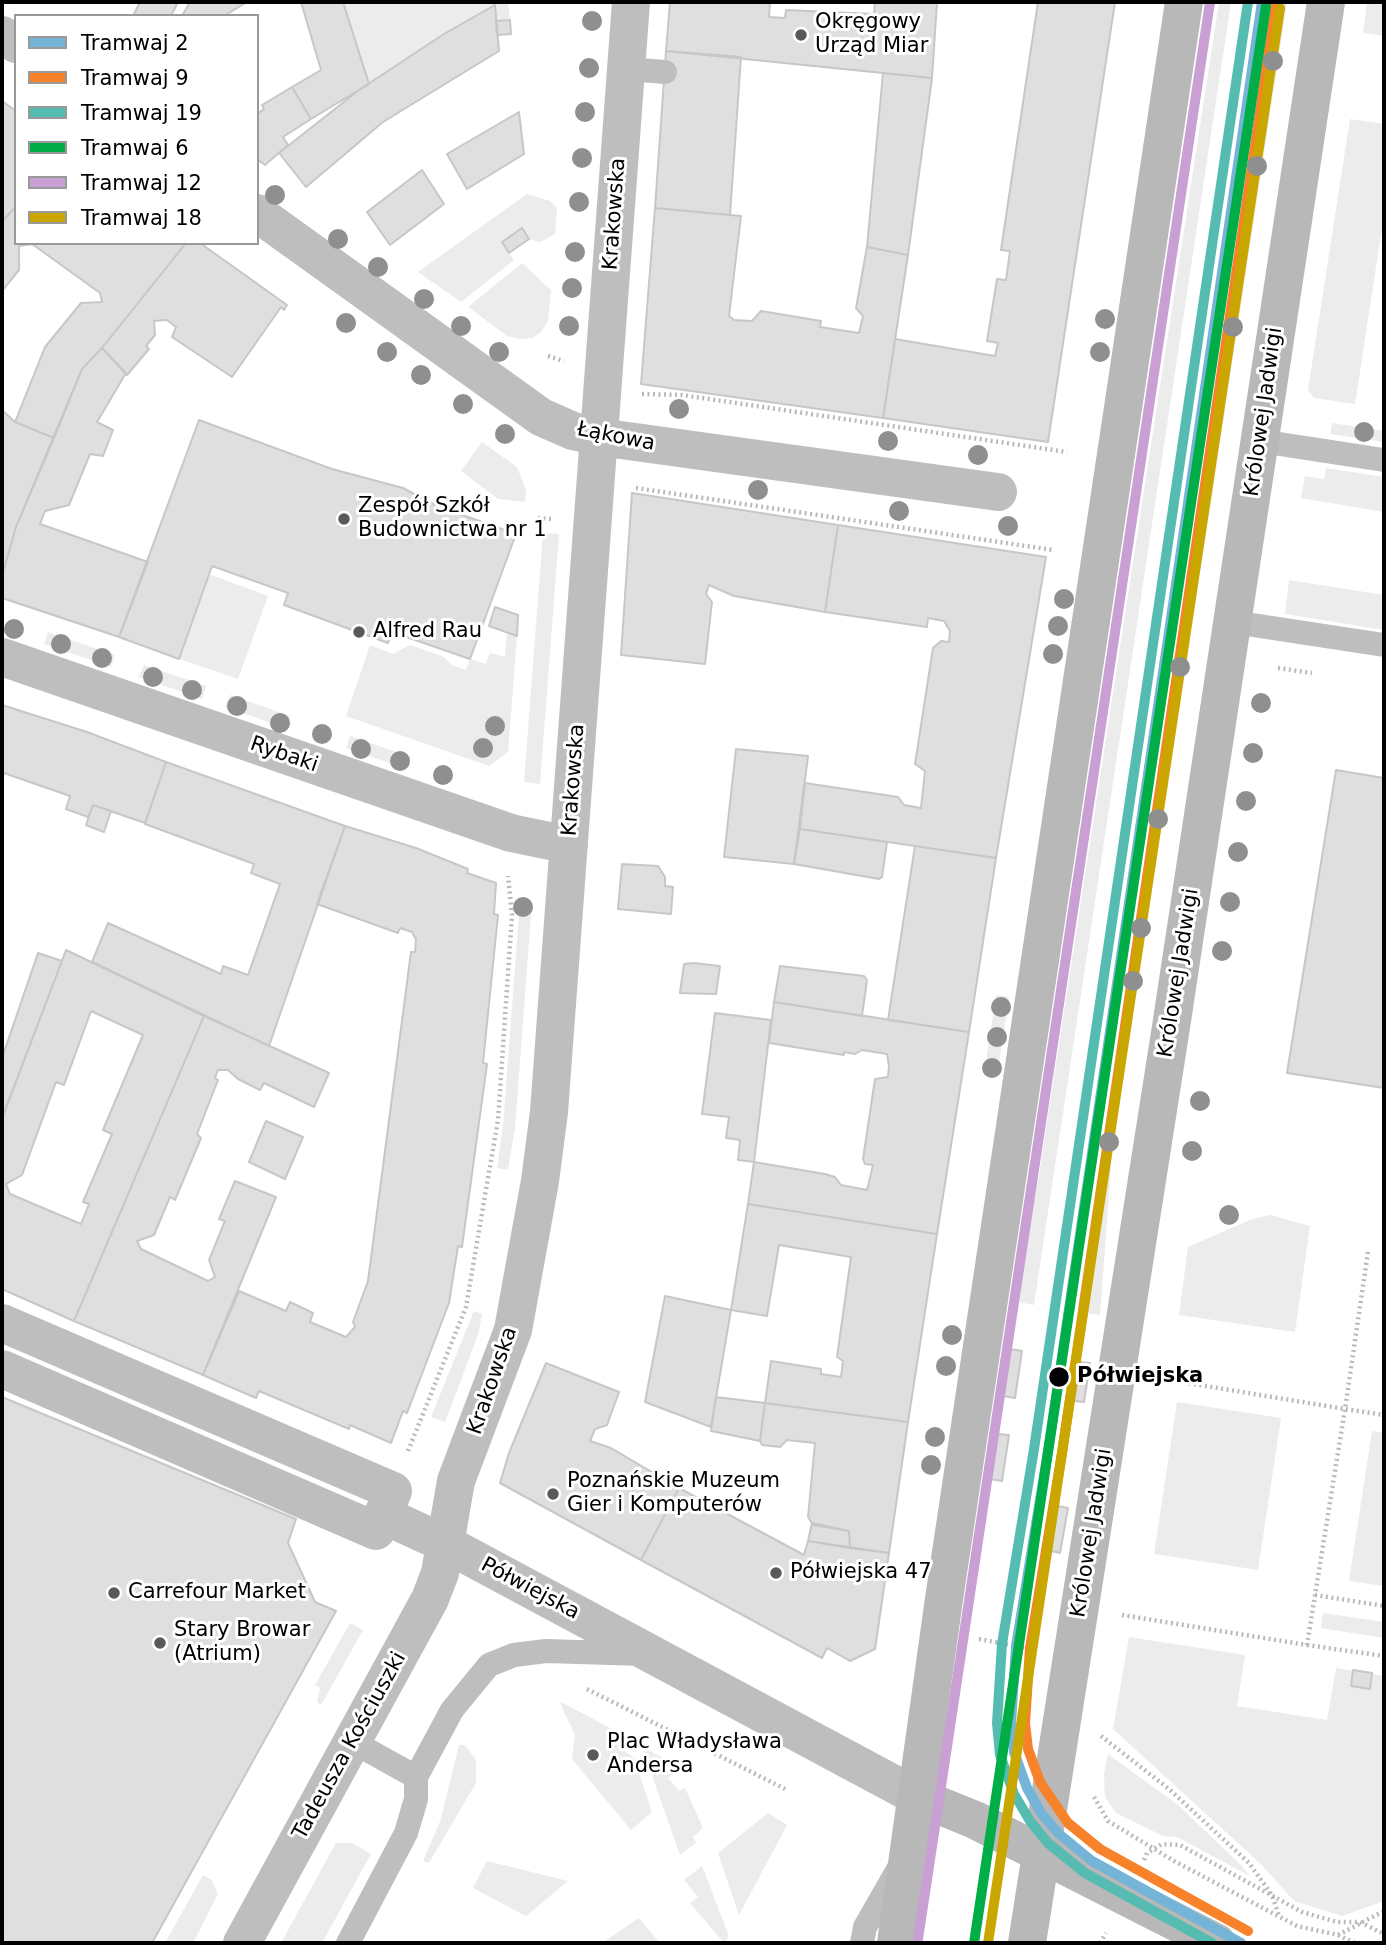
<!DOCTYPE html>
<html>
<head>
<meta charset="utf-8">
<style>
	body { margin:0 }
	#map { position:relative; width:1386px; height:1945px; overflow:hidden; background:#fff; font-family:"DejaVu Sans",sans-serif }
	canvas { display:block }
	.frame { position:absolute; inset:0; border:4px solid #000; pointer-events:none }
	.legend { position:absolute; left:14px; top:14px; width:245px; height:231px; box-sizing:border-box; background:#fff; border:2px solid #999; margin:0; padding:9px 12px; list-style:none; font-size:21px; color:#000 }
	.legend li { display:flex; align-items:center; gap:14px; height:35px }
	.legend b { width:35px; border:2px solid #999 }
</style>
</head>
<body>
<div id="map">
<canvas width="1386" height="1945"></canvas>
<div class="frame"></div>
<ul class="legend">
<li><b style="height:9px;background:#73b4d7"></b>Tramwaj 2</li>
<li><b style="height:9px;background:#f7822a"></b>Tramwaj 9</li>
<li><b style="height:9px;background:#56bcb1"></b>Tramwaj 19</li>
<li><b style="height:9px;background:#00ad46"></b>Tramwaj 6</li>
<li><b style="height:9px;background:#ca9fd4"></b>Tramwaj 12</li>
<li><b style="height:9px;background:#caa700"></b>Tramwaj 18</li>
</ul>
</div>
<script>
const ctx = document.querySelector('canvas').getContext('2d');
ctx.lineJoin = 'round';
function paint(path, color) { ctx.fillStyle = color; ctx.fill(path, 'evenodd'); }
const shape = rows => new Path2D(rows.map(r => 'M' + r).join(''));
function stroke(path, color, width, dash) { ctx.strokeStyle = color; ctx.lineWidth = width; ctx.lineCap = dash ? 'butt' : 'round'; ctx.setLineDash(dash || []); ctx.stroke(path); }
function drawText(font, color, halo, rows, align = 'center') {
  ctx.font = font + ' "DejaVu Sans",sans-serif'; ctx.lineWidth = 6; ctx.setLineDash([]); ctx.textBaseline = 'middle'; ctx.strokeStyle = halo; ctx.fillStyle = color; for (const [text, x, y, turn = 0] of rows) {
    ctx.save(); ctx.translate(x, y); ctx.rotate((+turn || 0) * Math.PI / 180); ctx.textAlign = isNaN(turn) ? turn : align; if (halo) ctx.strokeText(text, 0, 0); ctx.fillText(text, 0, 0); ctx.restore();
  }
}
const green = shape([
	[343,2,508,2,510,20,496,21,494,6,444,34,369,84],
	[1219,2,1231,2,1034,1305,1013,1301,1039,1175],
	[1276,2,1287,2,1112,1153,1100,1315,1078,1312,1078,1306],
	[1367,2,1384,2,1384,36,1363,33],
	[1350,119,1384,124,1384,215,1355,404,1314,398,1308,390],
	[527,194,550,201,557,208,555,234,540,242,529,239,522,228,502,242,514,260,461,302,418,272],
	[522,263,551,290,548,321,541,332,533,338,520,339,507,336,468,307],
	[1332,423,1384,431,1384,442,1330,434],
	[482,442,517,467,526,490,525,502,498,499,461,471],
	[1326,468,1384,477,1384,512,1301,498,1305,476,1324,479],
	[543,533,559,534,540,784,524,782],
	[209,574,268,596,238,679,179,659],
	[1289,580,1384,595,1384,630,1285,614],
	[48,632,115,655,111,667,44,644],
	[507,632,517,636,508,752,489,766,346,716,370,645,393,654,410,645,444,657,452,665,466,670,470,659,486,664,490,653,505,657],
	[144,665,206,686,202,699,139,677],
	[230,695,290,716,286,728,225,707],
	[350,736,411,757,407,769,346,748],
	[520,901,532,902,515,1128,508,1170,497,1168,503,1126],
	[996,995,1009,997,997,1076,984,1074],
	[1270,1215,1310,1226,1295,1332,1179,1315,1188,1247,1252,1219],
	[474,1311,482,1314,478,1335,445,1422,431,1417],
	[1177,1402,1281,1418,1258,1570,1154,1554],
	[1372,1431,1384,1433,1384,1586,1349,1581],
	[1323,1613,1384,1622,1384,1638,1321,1628],
	[350,1623,363,1630,321,1705,317,1702,320,1688,315,1685],
	[1129,1637,1245,1655,1237,1706,1327,1720,1336,1668,1384,1676,1384,1901,1342,1916,1294,1901,1262,1865,1113,1729],
	[559,1701,616,1731,625,1751,634,1758,652,1812,631,1830,572,1759,575,1735],
	[459,1745,465,1745,476,1760,476,1783,429,1863,423,1861,441,1819],
	[642,1747,674,1763,678,1772,668,1778,679,1791,685,1788,703,1828,693,1837,696,1843,680,1855],
	[1108,1754,1178,1805,1240,1864,1250,1876,1177,1837,1163,1836,1116,1813,1105,1797,1104,1775],
	[768,1813,787,1825,739,1915,718,1853],
	[336,1843,352,1843,371,1854,322,1943,281,1943],
	[487,1861,568,1881,526,1916,473,1888],
	[702,1866,729,1936,724,1943,690,1903,698,1897,684,1880],
	[203,1875,212,1880,218,1894,193,1943,165,1943],
	[639,1918,660,1943,602,1943]
]);
const building = shape([
	[140,2,178,2,171,16,133,16,140,2],
	[190,2,247,2,224,16,182,16,190,2],
	[301,2,343,2,369,84,311,119,292,87,321,70,301,2],
	[670,2,770,2,769,17,785,18,786,10,874,14,875,2,937,2,932,78,666,51,670,2],
	[1038,2,1115,2,1048,442,883,418,895,339,995,356,998,343,987,341,997,279,1006,280,1010,251,1001,250,1038,2],
	[495,5,499,51,383,122,306,187,279,153,359,90,444,34,495,5],
	[510,20,511,34,497,35,496,21,510,20],
	[666,51,741,57,730,215,655,208,666,51],
	[883,73,932,78,908,255,867,247,883,73],
	[292,87,311,119,283,137,288,145,265,165,257,159,257,114,264,109,262,105,292,87],
	[2,101,16,111,16,206,2,222,2,101],
	[519,112,524,154,467,189,447,154,519,112],
	[422,170,444,204,390,245,367,212,422,170],
	[16,206,16,243,186,243,102,348,82,369,54,438,15,422,45,347,81,303,102,302,100,293,32,244,19,246,19,270,2,291,2,222,16,206],
	[655,208,741,216,729,316,734,320,752,321,761,311,821,321,820,327,859,333,863,316,856,308,867,247,908,255,883,418,641,384,655,208],
	[522,228,529,239,509,253,502,242,522,228],
	[186,243,200,243,287,305,284,310,281,307,232,377,172,337,176,327,167,320,154,321,155,335,146,346,149,349,127,375,102,348,186,243],
	[102,348,126,373,97,422,113,430,103,456,90,454,69,505,45,511,40,524,148,562,119,637,2,598,2,576,16,527,82,369,102,348],
	[2,410,15,422,54,438,16,527,2,576,2,410],
	[199,420,332,469,403,488,437,506,516,534,470,659,392,632,388,643,344,627,284,605,288,593,212,566,179,659,119,637,199,420],
	[632,493,838,525,825,612,734,596,709,585,706,594,712,602,705,664,621,655,632,493],
	[838,525,1046,557,996,858,800,829,805,783,898,797,904,805,921,808,925,771,915,764,933,648,941,641,949,642,950,631,944,621,928,618,927,627,825,612,838,525],
	[495,607,518,615,517,636,489,626,495,607],
	[2,705,87,732,166,762,145,823,93,805,88,817,66,809,70,796,4,773,2,781,2,705],
	[736,749,808,756,794,864,724,857,736,749],
	[166,762,345,826,269,1046,92,962,108,923,221,974,223,966,248,975,280,884,251,873,254,864,145,824,166,762],
	[1336,770,1384,778,1384,1088,1287,1073,1336,770],
	[93,805,111,811,104,832,86,825,93,805],
	[345,826,416,848,468,869,467,873,496,883,494,914,498,915,483,1063,487,1064,462,1247,458,1246,449,1303,407,1413,403,1411,391,1443,350,1425,349,1429,259,1391,256,1398,203,1375,239,1291,286,1311,290,1302,313,1313,310,1322,346,1337,355,1327,353,1322,368,1281,411,952,415,952,416,939,412,932,400,928,398,933,317,904,345,826],
	[800,829,887,842,882,877,879,879,794,864,800,829],
	[915,846,996,858,969,1032,888,1020,915,846],
	[622,864,658,866,665,877,665,886,673,887,671,914,618,909,622,864],
	[66,950,204,1016,74,1321,2,1289,2,1119,66,950],
	[91,1011,143,1035,103,1130,112,1134,83,1202,89,1204,81,1224,10,1194,6,1184,22,1175,56,1082,64,1085,91,1011],
	[38,953,62,961,3,1115,2,1058,38,953],
	[693,963,720,966,716,994,680,993,684,964,693,963],
	[780,966,864,976,867,980,862,1016,774,1002,780,966],
	[774,1002,969,1032,937,1234,748,1204,754,1162,825,1174,835,1177,841,1185,867,1190,873,1165,865,1164,863,1159,875,1079,888,1077,889,1066,887,1054,862,1050,855,1054,844,1052,844,1055,769,1043,774,1002],
	[715,1013,771,1020,754,1162,738,1160,740,1140,726,1138,729,1117,702,1114,715,1013],
	[204,1016,329,1073,314,1107,264,1083,260,1090,238,1079,228,1070,218,1070,215,1078,218,1080,197,1134,201,1138,175,1200,170,1197,154,1235,137,1241,141,1249,208,1281,215,1277,209,1260,225,1221,219,1219,235,1181,276,1197,203,1375,74,1321,204,1016],
	[266,1121,303,1137,285,1179,249,1162,266,1121],
	[748,1204,937,1234,908,1422,765,1403,771,1361,821,1369,821,1374,841,1377,843,1361,837,1357,851,1257,779,1245,767,1316,731,1310,748,1204],
	[665,1296,731,1310,711,1427,645,1402,665,1296],
	[1010,1349,1022,1351,1015,1398,1003,1396,1010,1349],
	[1080,1362,1090,1363,1084,1402,1074,1401,1080,1362],
	[546,1363,619,1392,607,1425,595,1429,590,1441,611,1448,679,1488,641,1560,500,1483,509,1453,546,1363],
	[2,1397,296,1519,288,1543,315,1602,336,1611,152,1943,2,1943,2,1397],
	[716,1397,765,1403,760,1441,711,1431,716,1397],
	[765,1403,908,1422,889,1553,850,1548,849,1531,813,1525,808,1517,815,1443,787,1440,780,1447,762,1445,760,1441,765,1403],
	[997,1434,1009,1435,1002,1481,990,1479,997,1434],
	[679,1488,804,1555,808,1541,889,1553,875,1649,850,1661,827,1648,822,1658,641,1560,679,1488],
	[1058,1506,1068,1508,1060,1553,1051,1551,1058,1506],
	[812,1523,849,1531,850,1548,808,1541,812,1523],
	[1353,1670,1372,1673,1370,1689,1351,1686,1353,1670]
]);
const path = shape([
	[548,356,564,361],
	[642,394,682,395,1067,452],
	[636,488,1053,550],
	[538,518,551,519],
	[1278,668,1312,673],
	[1368,1252,1345,1409,1384,1415],
	[408,1451,466,1307,488,1178,498,1120,512,915,508,876],
	[1315,1595,1384,1606],
	[1122,1615,1307,1645,1345,1409,1157,1378],
	[979,1639,1032,1649],
	[1307,1645,1384,1656],
	[587,1689,787,1790],
	[1101,1736,1169,1789,1249,1863,1272,1895,1279,1916],
	[1094,1797,1108,1821,1174,1861,1297,1926,1338,1935,1384,1911],
	[1144,1860,1147,1853,1162,1844,1180,1845,1302,1912,1337,1922,1360,1922,1384,1934],
	[1338,1935,1355,1943],
	[1100,1943,1106,1933]
]);
const lane = shape([
	[627,69,665,72],
	[1260,441,1384,460],
	[1233,622,1384,645],
	[353,1742,416,1777],
	[348,1943,406,1833,416,1799,416,1777,452,1710,489,1665,514,1655,546,1651,642,1654],
	[862,1943,865,1927,900,1866]
]);
const street = shape([
	[2,35,16,44],
	[257,213,541,417,573,431,599,437,998,492],
	[2,657,511,833,569,845],
	[2,1323,393,1491,376,1531,2,1369],
	[383,1515,446,1544,916,1796],
	[242,1943,430,1599,440,1573,456,1481,513,1330,540,1181,549,1112,631,2]
]);
const secondary = shape([
	[916,1796,975,1820,1217,1943],
	[896,1943,944,1599,1184,2],
	[1027,1943,1171,1027,1326,2]
]);
const tram1 = shape([
	[1241,1943,1092,1861,1058,1833,1041,1813,1027,1788,1014,1752,1011,1723,1016,1646,1048,1451,1262,2]
]);
const tram2 = shape([
	[1248,1931,1100,1849,1068,1823,1040,1782,1028,1749,1025,1723,1030,1648,1062,1453,1276,4]
]);
const tram3 = shape([
	[1212,1943,1085,1873,1048,1843,1030,1821,1014,1794,1000,1755,997,1723,1002,1644,1034,1449,1248,2]
]);
const tram4 = shape([
	[974,1943,1266,6]
]);
const tram5 = shape([
	[918,1939,1210,2]
]);
const tram6 = shape([
	[988,1943,1280,8]
]);
const trees = [
	[592,21],
	[1273,61],
	[589,68],
	[585,112],
	[582,158],
	[1257,166],
	[275,195],
	[579,202],
	[338,239],
	[575,252],
	[378,267],
	[572,288],
	[424,299],
	[1105,319],
	[346,323],
	[461,326],
	[569,326],
	[1233,327],
	[387,352],
	[499,352],
	[1100,352],
	[421,375],
	[463,404],
	[679,409],
	[1364,432],
	[505,434],
	[888,441],
	[978,455],
	[758,490],
	[899,511],
	[1008,526],
	[1064,599],
	[1058,626],
	[14,629],
	[61,644],
	[1053,654],
	[102,658],
	[1180,667],
	[153,677],
	[192,690],
	[1261,703],
	[237,706],
	[280,723],
	[495,726],
	[322,734],
	[483,748],
	[361,749],
	[1253,753],
	[400,761],
	[443,775],
	[1246,801],
	[1158,819],
	[1238,852],
	[1230,902],
	[523,907],
	[1141,928],
	[1222,951],
	[1133,981],
	[1001,1007],
	[997,1037],
	[992,1068],
	[1200,1101],
	[1109,1142],
	[1192,1151],
	[1229,1215],
	[952,1335],
	[946,1366],
	[935,1437],
	[931,1465]
];
const markers = [
	[801,35,7,"#595959"],
	[344,519,7,"#595959"],
	[359,632,7,"#595959"],
	[1059,1377,11,"#000"],
	[553,1494,7,"#595959"],
	[776,1573,7,"#595959"],
	[114,1593,7,"#595959"],
	[160,1643,7,"#595959"],
	[593,1755,7,"#595959"]
];
const poiNames = [
	["Okręgowy",815,23],
	["Urząd Miar",815,47],
	["Zespół Szkół",358,507],
	["Budownictwa nr 1",358,531],
	["Alfred Rau",373,632],
	["Poznańskie Muzeum",567,1482],
	["Gier i Komputerów",567,1506],
	["Półwiejska 47",790,1573],
	["Carrefour Market",128,1593],
	["Stary Browar",174,1631],
	["(Atrium)",174,1655],
	["Plac Władysława",607,1743],
	["Andersa",607,1767]
];
const streetNames = [
	["Krakowska",615,214,-86],
	["Królowej Jadwigi",1264,412,-82],
	["Łąkowa",616,437,11],
	["Rybaki",284,755,19],
	["Krakowska",574,780,-86],
	["Królowej Jadwigi",1179,973,-81],
	["Krakowska",493,1381,-71],
	["Królowej Jadwigi",1092,1533,-81],
	["Półwiejska",530,1589,28],
	["Tadeusza Kościuszki",350,1746,-61]
];
const stopNames = [
	["Półwiejska",1077,1377]
];
paint(green, '#ececec');
paint(building, '#dfdfdf');
stroke(building, '#c7c7c7', 2);
stroke(path, '#b9b9b9', 4.5, [2, 3.5]);
stroke(lane, '#bebebe', 24);
stroke(street, '#bebebe', 38);
stroke(secondary, '#b8b8b8', 38);
stroke(tram1, '#73b4d7', 10);
stroke(tram2, '#f7822a', 10);
stroke(tram3, '#56bcb1', 10);
stroke(tram4, '#00ad46', 10);
stroke(tram5, '#ca9fd4', 10);
stroke(tram6, '#caa700', 10);
ctx.fillStyle = '#8f8f8f';
for (const [x, y] of trees) { ctx.beginPath(); ctx.arc(x, y, 10, 0, 2 * Math.PI); ctx.fill(); }
for (const [x, y, r, color] of markers) { const dot = new Path2D(); dot.arc(x, y, r, 0, 2 * Math.PI); ctx.fillStyle = color; ctx.fill(dot); stroke(dot, '#fff', 2.5); }
drawText('21px', '#000', '#fff', poiNames, 'left');
drawText('21px', '#000', '#fff', streetNames);
drawText('bold 21px', '#000', '#fff', stopNames, 'left');
</script>
</body>
</html>
